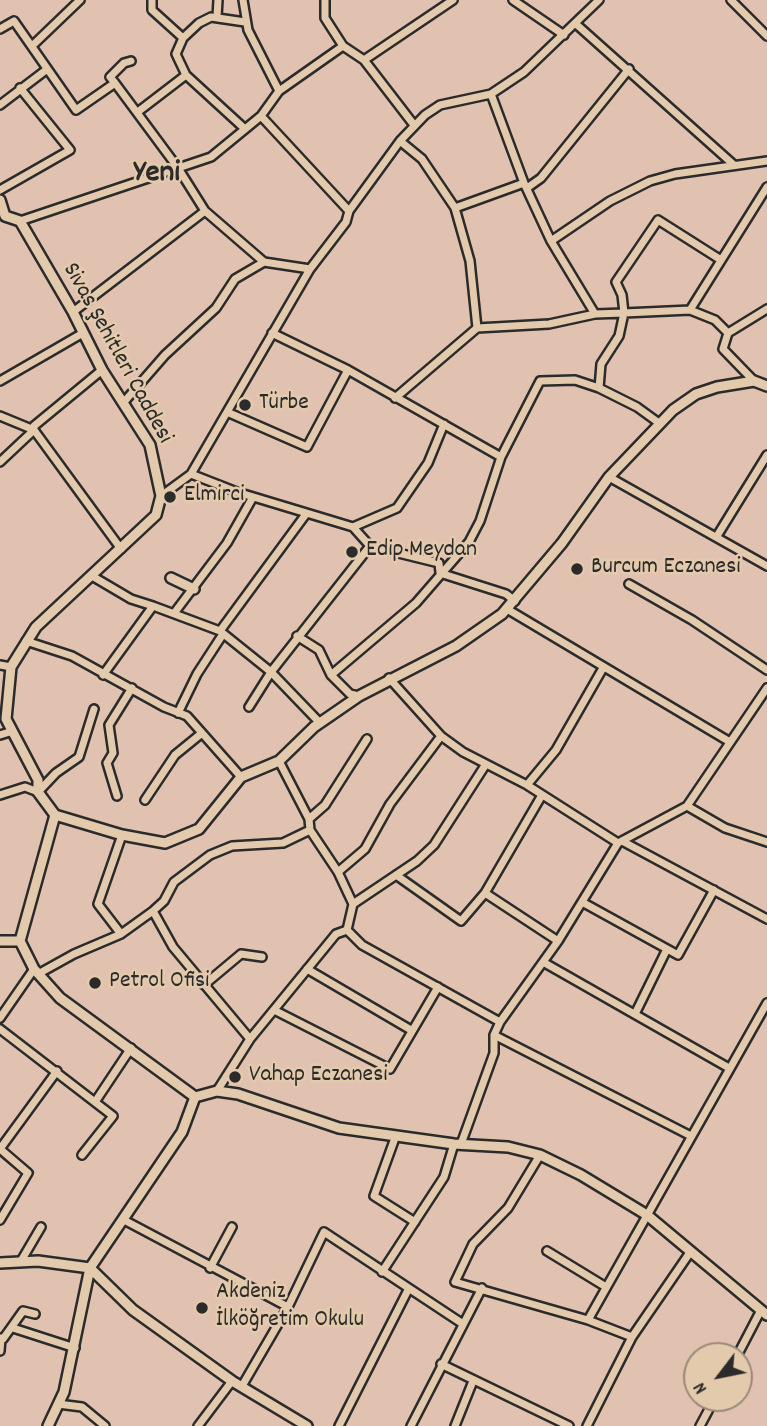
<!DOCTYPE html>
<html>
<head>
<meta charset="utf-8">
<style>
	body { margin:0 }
	#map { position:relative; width:767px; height:1426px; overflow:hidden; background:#e1c2b0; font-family:Dekko,sans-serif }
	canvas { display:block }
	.north { position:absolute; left:683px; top:1342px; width:70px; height:70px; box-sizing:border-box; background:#e4caac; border:2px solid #9a8a78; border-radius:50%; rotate:238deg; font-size:19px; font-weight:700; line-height:28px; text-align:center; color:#2b2b2b }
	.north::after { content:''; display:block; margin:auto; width:24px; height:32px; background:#2b2b2b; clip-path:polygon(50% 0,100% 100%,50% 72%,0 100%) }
</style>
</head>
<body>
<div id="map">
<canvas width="767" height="1426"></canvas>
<div class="north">N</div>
</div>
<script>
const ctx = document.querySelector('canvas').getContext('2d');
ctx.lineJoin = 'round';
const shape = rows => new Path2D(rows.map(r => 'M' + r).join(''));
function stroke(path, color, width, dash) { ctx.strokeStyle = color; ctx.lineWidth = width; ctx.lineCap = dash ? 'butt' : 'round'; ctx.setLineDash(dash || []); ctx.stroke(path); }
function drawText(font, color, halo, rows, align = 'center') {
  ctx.font = font + ' Dekko,sans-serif'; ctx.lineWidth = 5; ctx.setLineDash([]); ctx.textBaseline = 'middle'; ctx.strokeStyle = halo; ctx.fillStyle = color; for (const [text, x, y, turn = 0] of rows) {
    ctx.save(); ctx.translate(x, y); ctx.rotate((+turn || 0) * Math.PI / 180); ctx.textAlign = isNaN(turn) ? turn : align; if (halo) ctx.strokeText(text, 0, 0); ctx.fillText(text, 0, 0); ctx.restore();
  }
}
const minor = shape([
	[152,0,152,10,183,38],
	[243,0,248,30,279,91],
	[325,0,325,18,343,46,364,60,414,125],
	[513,0,564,35],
	[731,0,767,36],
	[217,17,218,0],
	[576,24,734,165],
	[0,29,14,21,76,110,115,83,178,168,205,211,264,262,310,269],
	[32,46,80,0],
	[364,60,453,0],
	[115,83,110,77,124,63,131,61],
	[491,94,524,183,551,241,595,314],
	[0,105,46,70],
	[139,111,186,75],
	[261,116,349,211],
	[245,129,186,75,176,54,183,38,199,23,211,17,245,22],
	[400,141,422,159,455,208,470,261,477,328],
	[527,188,541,178,629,69],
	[0,190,70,150,20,88],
	[455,208,524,183],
	[20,221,211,157,261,116,279,91,343,46],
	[551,241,610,201,650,181,675,174,767,161],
	[690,310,767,187],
	[73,312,205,211],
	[272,333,348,370,501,457],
	[728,333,767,309],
	[0,381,83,333],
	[599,388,601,364,619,336,624,313,622,295,616,282,658,220,721,260],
	[395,398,477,328,549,324,595,314,624,313,690,310,715,320,728,333,723,349,754,381],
	[124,402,165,355,216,308,235,279,264,262],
	[227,412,307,447,348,370],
	[0,416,34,430,121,549],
	[0,462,34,430,34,426,102,370],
	[191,474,310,269,346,222,349,211,400,141,425,115,440,105,491,94,524,72,599,0],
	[609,477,767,566],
	[161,496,191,474,237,492,353,527,370,546,439,563,440,573,506,594,515,601],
	[353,527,397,508,428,463,444,424],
	[717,536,767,455],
	[92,576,131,599,153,606],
	[629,584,692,620,767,670],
	[507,609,730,742],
	[175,612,227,543,253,497],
	[220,631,306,514],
	[297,636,319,650,331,675,350,694,359,696],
	[26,641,72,656,164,707,187,716,241,777],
	[0,665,11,667],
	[103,675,153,606,220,631,271,672,370,546],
	[331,675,416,603,469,542,480,521,501,457,540,381,575,380,599,388,637,407,659,423],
	[389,678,441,736,463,752,527,785,618,843],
	[249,707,271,672,320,723],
	[178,713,197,674,223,634],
	[0,735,13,731],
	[279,761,309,819,310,830,338,872,353,904],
	[527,785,556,750,603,668],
	[0,795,25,787,38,792,56,773,79,757,94,709],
	[117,796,107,763,113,753,109,725,132,688],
	[145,800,175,755,202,733],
	[687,806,725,828,767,842],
	[309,819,325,805,367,739],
	[622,841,767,919],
	[338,872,365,849,390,804,441,736],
	[396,875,461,921,485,893,542,795],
	[485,893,558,941],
	[582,902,678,955,714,890],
	[153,911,173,947,250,1039],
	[347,930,362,945,500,1022],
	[121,934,98,904,122,835],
	[543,962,729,1068],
	[307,969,411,1030],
	[38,974,74,954,121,934,153,911,164,901,174,882,210,855,232,846,283,843,310,830],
	[204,985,241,954,262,957],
	[274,1010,390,1069,438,987],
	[635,1014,667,949],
	[0,1018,34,969],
	[0,1029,113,1116,82,1155],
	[494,1035,691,1136],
	[217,1091,250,1039,336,934,347,930,353,904,417,861,434,845,486,764],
	[95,1102,131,1048],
	[395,1138,374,1196,415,1222],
	[461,1144,494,1053,494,1035,500,1022,558,941,618,843,687,806,767,688],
	[540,1155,508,1208,473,1244,455,1282,588,1320,632,1337],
	[0,1220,28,1173,0,1149,57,1071],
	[124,1220,288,1307],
	[547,1251,606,1287],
	[21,1261,41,1227],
	[210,1268,232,1227],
	[382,1272,444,1177,454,1144],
	[588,1320,767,1003],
	[13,1328,75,1348],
	[3,1339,23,1311,35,1314],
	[0,1351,1,1338],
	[737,1356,761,1310],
	[441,1364,569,1426],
	[242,1386,288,1307,324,1232,463,1324],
	[58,1404,82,1407,105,1426],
	[198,1426,232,1381],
	[339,1426,408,1290],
	[411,1426,482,1288],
	[455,1426,473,1381],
	[587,1426,632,1337,691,1251],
	[700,1426,715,1398]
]);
const tertiary = shape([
	[0,200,5,216,20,221,73,312,102,370,150,445,161,496,156,515,36,627,11,667,6,719,38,780,38,792,55,815,20,941,34,969,60,998,195,1097],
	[171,578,194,589],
	[55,815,122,835,165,843,199,829,241,777,279,761,314,727,359,696,456,646,502,614,562,543,609,477,673,410,696,394,717,387,754,381,767,386],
	[0,941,20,941],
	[195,1097,217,1091,238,1094,339,1128,454,1144,508,1147,540,1155,581,1175,647,1215,767,1315],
	[0,1263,38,1261,90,1268,133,1310,232,1381,307,1426],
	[48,1426,64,1392,90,1268,182,1132,195,1097]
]);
const markers = [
	[245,405,7,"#2b2b2b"],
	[170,497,7,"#2b2b2b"],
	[352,552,7,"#2b2b2b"],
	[577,569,7,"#2b2b2b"],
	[95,983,7,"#2b2b2b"],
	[235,1077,7,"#2b2b2b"],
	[202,1308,7,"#2b2b2b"]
];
const streetNames = [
	["Sivas Şehitleri Caddesi",116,354,61]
];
const poiNames = [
	["Türbe",259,405],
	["Elmirci",184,497],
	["Edip Meydan",366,552],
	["Burcum Eczanesi",591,569],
	["Petrol Ofisi",109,983],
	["Vahap Eczanesi",249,1077],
	["Akdeniz",216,1294],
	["İlköğretim Okulu",216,1322]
];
const districtNames = [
	["Yeni",157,176]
];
stroke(minor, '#2b2b2b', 12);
stroke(tertiary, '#2b2b2b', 14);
stroke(minor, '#e4caac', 7);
stroke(tertiary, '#e4caac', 9);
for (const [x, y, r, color] of markers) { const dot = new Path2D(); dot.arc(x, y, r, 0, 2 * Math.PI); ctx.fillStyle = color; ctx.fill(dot); stroke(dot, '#e4caac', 2.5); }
drawText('24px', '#2b2b2b', '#e4caac', streetNames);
drawText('24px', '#2b2b2b', '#e4caac', poiNames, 'left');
drawText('bold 32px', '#2b2b2b', '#e4caac', districtNames);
</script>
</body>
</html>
